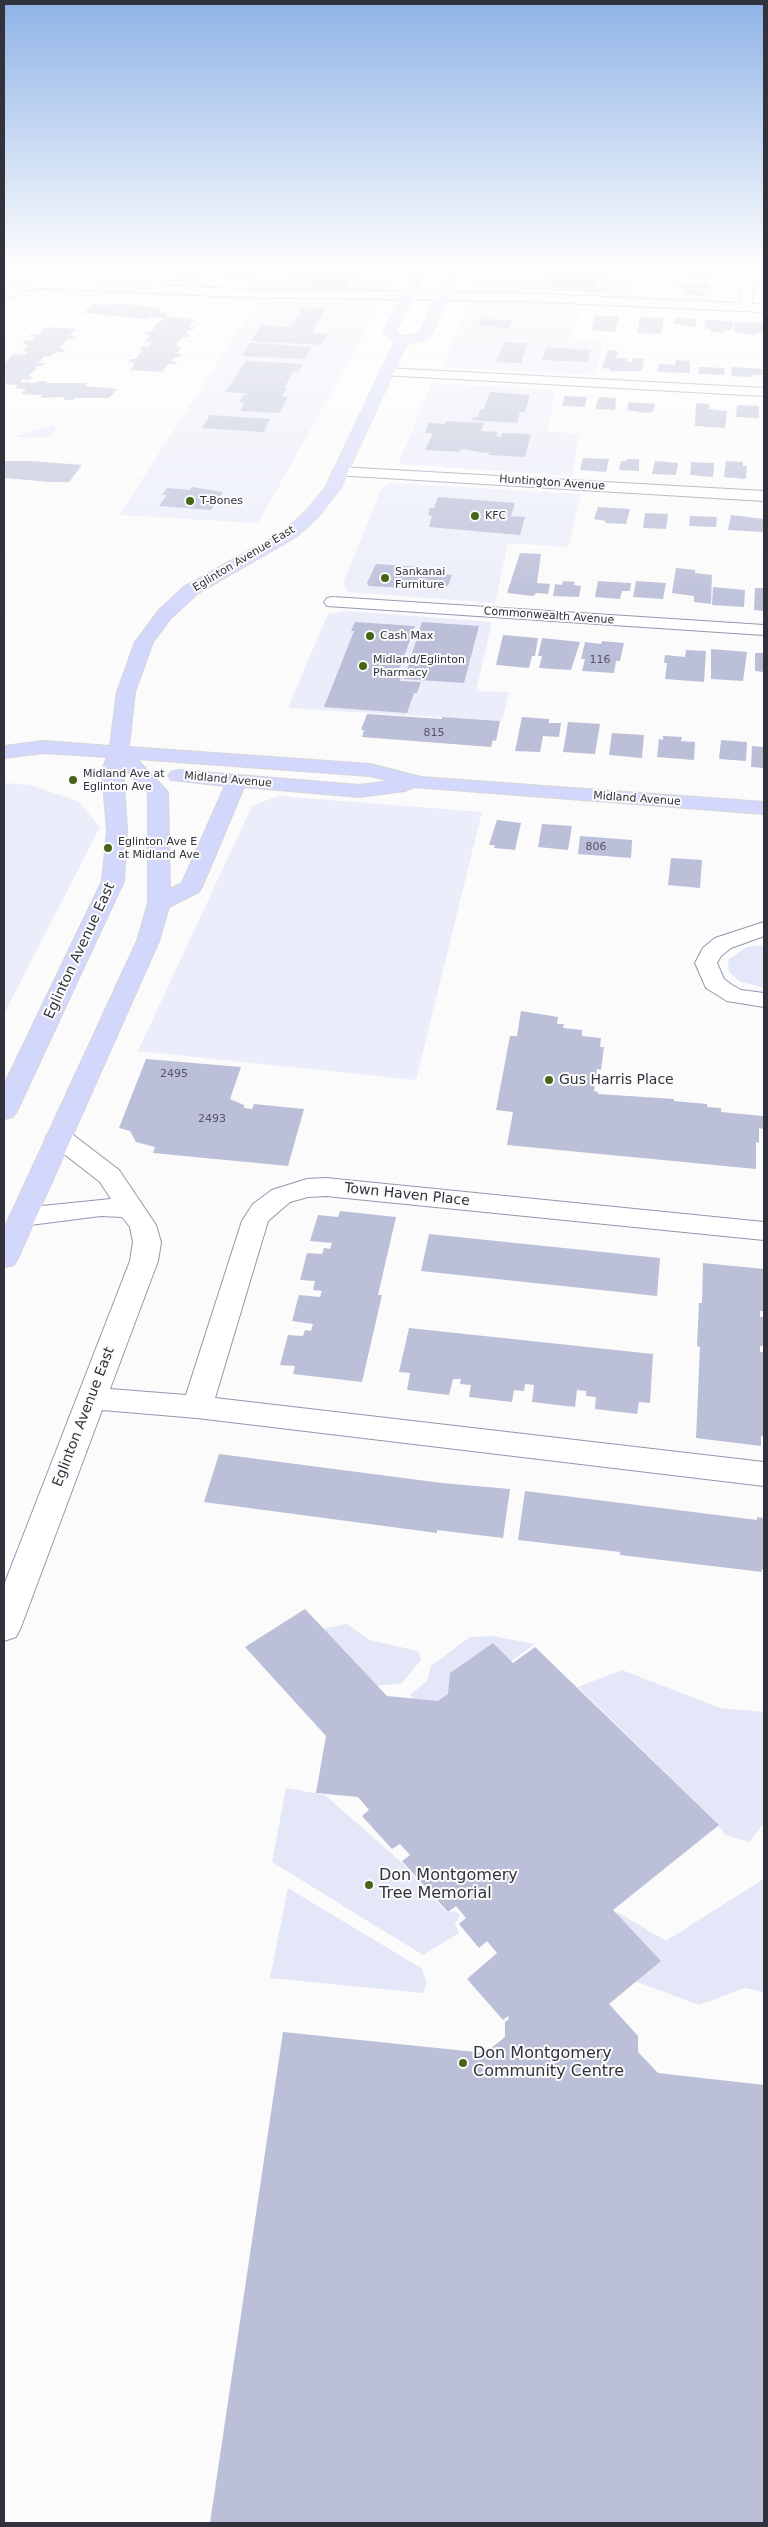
<!DOCTYPE html>
<html>
<head>
<meta charset="utf-8">
<style>
	body { margin:0 }
	#map { position:relative; width:768px; height:2527px; overflow:hidden; background:#fbfbfb; font-family:"DejaVu Sans",sans-serif }
	canvas { display:block }
	.frame { position:absolute; inset:0; border:5px solid #31323c; pointer-events:none }
</style>
</head>
<body>
<div id="map">
<canvas width="768" height="2527"></canvas>
<div class="frame"></div>
</div>
<script>
const ctx = document.querySelector('canvas').getContext('2d');
ctx.lineJoin = 'round';
function paint(path, color) { ctx.fillStyle = color; ctx.fill(path, 'evenodd'); }
const shape = rows => new Path2D(rows.map(r => 'M' + r).join(''));
function stroke(path, color, width, dash) { ctx.strokeStyle = color; ctx.lineWidth = width; ctx.lineCap = dash ? 'butt' : 'round'; ctx.setLineDash(dash || []); ctx.stroke(path); }
function drawText(font, color, halo, rows, align = 'center') {
  ctx.font = font + ' "DejaVu Sans",sans-serif'; ctx.lineWidth = 4; ctx.setLineDash([]); ctx.textBaseline = 'middle'; ctx.strokeStyle = halo; ctx.fillStyle = color; for (const [text, x, y, turn = 0] of rows) {
    ctx.save(); ctx.translate(x, y); ctx.rotate((+turn || 0) * Math.PI / 180); ctx.textAlign = isNaN(turn) ? turn : align; if (halo) ctx.strokeText(text, 0, 0); ctx.fillText(text, 0, 0); ctx.restore();
  }
}
const built = shape([
	[262,265,401,265,391,285,384,290,246,287],
	[477,265,636,265,629,294,467,287],
	[287,301,380,306,258,523,119,515,257,302],
	[468,303,582,305,571,338,603,340,596,375,442,367],
	[432,383,555,390,548,431,580,434,572,476,398,464],
	[391,483,581,494,568,547,508,543,495,603,349,592,343,583,382,487],
	[346,611,492,622,476,691,509,692,502,721,288,708,328,614],
	[4,783,30,785,78,801,100,827,4,1014],
	[278,796,482,812,416,1080,138,1051,252,806]
]);
const green = shape([
	[53,425,57,428,50,436,41,438,14,437],
	[764,945,764,988,739,981,729,972,728,960,747,947],
	[347,1624,369,1640,418,1651,421,1660,401,1684,367,1686,316,1630],
	[492,1636,535,1644,432,1718,410,1695,427,1681,431,1666,470,1637],
	[622,1670,720,1708,764,1712,764,1825,762,1825,750,1842,725,1835,717,1823,578,1687],
	[286,1788,325,1795,401,1862,447,1913,455,1911,460,1915,455,1924,459,1933,423,1955,272,1862],
	[762,1880,764,1880,764,1992,744,1988,699,2005,632,1980,571,1949,617,1912,666,1941],
	[288,1888,421,1968,427,1982,423,1993,270,1978]
]);
const building = shape([
	[28,265,58,265,51,272,23,270],
	[78,265,108,265,100,274,71,272],
	[129,265,162,265,157,268,150,276,120,274],
	[175,265,200,265,212,266,198,279,169,277,176,269,173,269],
	[298,265,361,265,346,289,283,286],
	[552,265,601,265,600,268,608,269,605,281,597,280,593,288,609,289,608,293,544,290],
	[687,265,709,267,708,272,687,271],
	[225,267,261,269,248,281,218,280,225,272,221,271],
	[690,274,711,275,711,280,689,279],
	[679,283,688,282,710,283,710,289,675,287],
	[683,289,705,290,705,296,683,295],
	[115,303,162,308,159,312,168,313,166,316,194,320,189,327,195,327,193,330,188,330,185,334,191,334,188,337,182,337,176,343,178,344,176,347,181,347,176,354,182,354,180,357,175,357,171,361,177,362,174,365,168,364,162,372,130,370,135,363,128,362,131,359,137,359,138,357,136,357,144,350,139,349,141,347,148,347,152,342,145,342,151,335,144,335,146,332,152,332,155,325,164,318,150,317,147,319,84,313,92,304,112,305],
	[303,307,326,308,312,333,328,334,321,345,251,341,261,325,291,327],
	[595,315,619,316,615,332,591,330],
	[640,317,664,318,661,334,637,333],
	[675,318,697,319,696,327,673,324],
	[482,319,488,319,512,321,508,328,478,326],
	[705,319,733,322,732,330,724,330,724,333,710,332,711,329,704,329],
	[735,322,763,323,763,333,755,333,754,335,734,332],
	[45,327,76,329,70,336,76,336,74,339,68,339,60,348,65,349,63,352,56,352,51,356,45,356,38,363,45,363,42,366,36,366,35,368,37,368,28,376,33,377,30,380,23,379,20,382,35,383,39,381,47,381,46,383,87,383,85,386,117,389,109,398,76,398,73,400,64,400,65,397,41,398,42,395,21,394,26,389,15,388,18,385,4,384,6,380,4,361,7,361,13,354,25,355,28,352,23,351,29,345,22,344,25,341,31,341,35,337,29,337,31,334,39,334],
	[504,342,528,343,521,363,496,362],
	[250,343,272,344,312,347,305,359,242,356],
	[546,347,591,350,588,362,542,360],
	[608,350,618,351,616,358,628,358,627,362,632,362,633,358,644,359,642,371,610,371,610,369,602,368],
	[676,360,690,361,690,373,657,372,659,364,675,365],
	[246,361,303,364,298,372,294,371,284,388,287,388,282,396,288,397,279,413,240,411,244,404,239,402,244,395,250,394,225,392],
	[699,367,725,368,724,375,698,374],
	[732,367,763,369,762,375,753,375,753,377,731,376],
	[490,392,530,395,525,412,520,412,517,423,472,420,474,417,478,417,480,409,484,409],
	[565,396,587,397,585,407,562,406],
	[599,397,616,398,615,410,595,409],
	[629,402,655,404,653,412,645,413,627,410],
	[696,403,709,404,709,409,727,411,725,428,695,426],
	[737,405,759,406,759,418,736,417],
	[210,415,270,419,264,432,202,428],
	[446,421,484,423,481,431,498,432,496,436,501,437,502,433,531,434,525,457,488,455,490,451,486,453,461,449,460,452,425,450,433,433,425,433,429,423,445,424],
	[583,458,609,459,606,472,580,470],
	[626,459,639,459,639,471,619,470,621,461,626,461],
	[4,461,32,461,82,465,69,482,50,482,4,478],
	[655,461,678,463,676,475,652,474],
	[726,461,743,462,743,466,747,466,746,479,724,477],
	[691,462,714,463,713,477,690,475],
	[192,487,223,492,211,510,159,506,167,495,162,495,167,488,190,490],
	[438,497,515,503,511,516,525,517,520,535,429,527,432,516,428,515,430,508,434,508],
	[598,507,630,509,626,524,605,523,606,521,594,519],
	[645,513,668,514,666,529,643,528],
	[731,515,764,519,764,532,728,530],
	[690,516,717,517,716,527,689,526],
	[520,553,541,554,537,583,550,584,548,594,536,593,533,596,507,593],
	[376,564,434,568,433,573,452,575,448,586,439,585,438,590,369,586,367,583],
	[676,568,695,570,695,573,712,575,711,604,694,602,694,596,672,593],
	[563,581,575,582,574,585,581,586,579,597,553,596,555,584,562,585],
	[598,581,631,583,630,591,622,591,620,599,595,597],
	[636,581,666,583,663,599,633,597],
	[713,587,745,590,744,607,712,605],
	[755,588,764,588,764,611,754,610],
	[355,622,415,626,397,676,401,677,400,681,421,682,417,693,414,693,407,713,324,707,354,631,351,631],
	[422,622,479,626,464,683,404,679],
	[503,635,538,638,535,656,532,656,529,668,496,665],
	[542,638,580,642,571,670,539,668,542,656,538,656],
	[602,641,624,643,620,661,616,661,614,673,582,671,585,659,581,659,585,642,601,644],
	[711,649,747,652,743,681,711,679],
	[686,650,706,651,704,682,665,679,667,663,664,663,665,655,685,657],
	[755,653,764,653,764,672,755,671],
	[367,714,442,719,442,717,500,721,496,741,493,740,491,747,362,737,364,730,361,730],
	[522,717,549,719,549,723,561,723,559,737,543,736,540,752,515,751],
	[568,722,600,724,595,754,563,752],
	[612,733,644,735,642,758,609,755],
	[663,736,682,737,681,741,695,742,694,760,657,757,659,739,663,740],
	[721,740,747,742,746,761,719,759],
	[752,746,764,747,764,768,751,767],
	[497,820,521,823,515,850,494,848,495,845,489,845],
	[542,824,572,826,568,850,538,847],
	[580,836,632,840,631,858,578,854],
	[671,858,702,860,700,888,668,885],
	[521,1011,558,1017,557,1024,564,1024,563,1028,582,1030,582,1036,601,1038,600,1047,604,1047,601,1070,597,1069,594,1091,598,1092,598,1094,674,1099,674,1101,707,1104,707,1107,721,1108,721,1112,763,1116,763,1129,759,1128,759,1143,756,1142,756,1169,507,1145,513,1112,496,1110,510,1036,517,1036],
	[146,1059,241,1067,230,1099,244,1105,244,1108,252,1109,254,1104,304,1109,288,1166,153,1153,155,1147,136,1142,130,1131,119,1128],
	[340,1211,396,1217,378,1295,382,1295,362,1382,293,1374,295,1366,280,1365,288,1335,303,1336,305,1330,311,1331,313,1324,292,1321,299,1295,320,1297,322,1291,313,1290,315,1281,300,1280,307,1253,322,1254,324,1248,330,1249,332,1243,310,1241,318,1215,338,1217],
	[429,1234,660,1258,657,1296,421,1271],
	[703,1263,764,1269,764,1311,760,1311,760,1317,764,1317,764,1346,760,1346,760,1352,764,1352,764,1436,761,1436,761,1446,696,1438,700,1347,697,1346,699,1303,702,1303],
	[409,1328,653,1354,650,1403,639,1402,637,1414,595,1409,596,1397,586,1396,586,1391,577,1390,575,1407,532,1402,534,1385,525,1384,524,1391,514,1390,512,1402,469,1397,471,1385,460,1384,461,1379,453,1379,449,1395,407,1390,410,1373,399,1372],
	[219,1454,442,1483,510,1489,503,1538,437,1530,437,1533,204,1502],
	[525,1491,757,1520,757,1517,764,1518,764,1570,761,1569,762,1572,620,1555,620,1552,518,1540],
	[305,1609,387,1696,438,1701,448,1694,450,1673,493,1643,513,1663,535,1647,719,1825,613,1910,661,1961,609,2004,638,2036,638,2052,658,2073,764,2085,764,2523,210,2523,283,2032,485,2053,505,2037,505,2022,509,2019,508,2016,503,2020,467,1979,497,1953,487,1941,479,1948,459,1924,466,1918,456,1906,448,1912,402,1861,410,1855,400,1844,392,1849,362,1816,369,1810,358,1797,316,1793,326,1736,245,1647]
]);
const minor = shape([
	[744,265,756,265,752,304,764,304,764,312,518,301,239,297,44,288,21,291,4,301,4,292,14,285,44,280,239,289,518,293,740,303,744,265],
	[387,368,764,388,764,396,382,375,380,372,382,369,387,368],
	[340,467,764,491,764,501,335,475,332,472,340,467],
	[333,597,764,625,764,635,327,606,324,602,327,598,333,597],
	[764,922,764,936,731,948,721,956,717,963,724,979,732,985,741,990,764,993,764,1007,727,1001,706,988,695,963,703,948,715,938,764,922],
	[59,1129,68,1131,119,1170,156,1225,161,1242,158,1261,110,1389,186,1395,242,1221,253,1204,272,1190,307,1179,326,1178,764,1222,764,1240,326,1196,308,1197,290,1202,268,1221,215,1398,764,1462,764,1486,197,1418,102,1410,21,1627,16,1637,4,1641,4,1585,130,1261,133,1242,130,1227,122,1217,101,1216,22,1226,13,1223,9,1217,13,1211,22,1208,111,1199,100,1182,50,1143,46,1137,50,1131,59,1129]
]);
const major = shape([
	[424,265,440,265,425,274,396,331,403,337,420,332,449,270,443,265,457,265,461,269,430,337,406,345,340,489,318,517,296,537,197,594,171,618,153,642,135,692,129,747,370,764,421,777,764,802,764,814,414,787,405,791,359,797,244,787,202,887,199,892,169,907,159,941,18,1258,14,1265,4,1267,4,1229,137,941,148,903,148,793,123,767,127,831,124,881,17,1111,13,1117,4,1119,4,1085,102,881,107,831,102,770,107,757,44,753,4,758,4,746,44,741,110,746,117,692,135,642,159,610,185,586,284,531,306,511,325,488,394,343,383,332,414,272,424,265],
	[137,759,370,776,390,781,359,785,178,770,171,772,168,776,171,780,225,786,182,883,170,889,168,792,137,759]
]);
const markers = [
	[190,501,5,"#476518"],
	[475,516,5,"#476518"],
	[385,578,5,"#476518"],
	[370,636,5,"#476518"],
	[363,666,5,"#476518"],
	[73,780,5,"#476518"],
	[108,848,5,"#476518"],
	[549,1080,5,"#476518"],
	[369,1885,5,"#476518"],
	[463,2063,5,"#476518"]
];
const farStreetnames = [
	["Huntington Avenue",552,483,4],
	["Eglinton Avenue East",244,559,-31],
	["Commonwealth Avenue",549,616,4],
	["Midland Avenue",228,780,5],
	["Midland Avenue",637,799,4]
];
const farPoinames = [
	["T-Bones",200,501],
	["KFC",485,516],
	["Sankanai",395,572],
	["Furniture",395,585],
	["Cash Max",380,636],
	["Midland/Eglinton",373,660],
	["Pharmacy",373,673],
	["Midland Ave at",83,774],
	["Eglinton Ave",83,787],
	["Eglinton Ave E",118,842],
	["at Midland Ave",118,855]
];
const numberNames = [
	["116",600,660],
	["815",434,733],
	["806",596,847],
	["2495",174,1074],
	["2493",212,1119]
];
const streetNames = [
	["Eglinton Avenue East",80,951,-65],
	["Town Haven Place",407,1195,6],
	["Eglinton Avenue East",84,1417,-69]
];
const poiNames = [
	["Gus Harris Place",559,1080]
];
const nearPoinames = [
	["Don Montgomery",379,1876],
	["Tree Memorial",379,1894],
	["Don Montgomery",473,2054],
	["Community Centre",473,2072]
];
paint(built, '#ebedfa');
paint(green, '#e4e7f8');
paint(building, '#bbbfd8');
stroke(minor, '#9397ae', 2);
stroke(major, '#d6d6d8', 2);
paint(minor, '#fff');
paint(major, '#d3d7fb');
const sky = ctx.createLinearGradient(0, 0, 0, 619);
sky.addColorStop(0, '#8eb2e6');
sky.addColorStop(0.43, '#fdfdfd');
sky.addColorStop(1, '#fdfdfd00');
ctx.fillStyle = sky;
ctx.fillRect(0, 0, 768, 619);
for (const [x, y, r, color] of markers) { const dot = new Path2D(); dot.arc(x, y, r, 0, 2 * Math.PI); ctx.fillStyle = color; ctx.fill(dot); stroke(dot, '#fbfbfb', 2); }
drawText('11px', '#31323c', '#fbfbfb', farStreetnames);
drawText('11px', '#31323c', '#fbfbfb', farPoinames, 'left');
drawText('11px', '#545563', null, numberNames);
drawText('14px', '#31323c', '#fbfbfb', streetNames);
drawText('14px', '#31323c', '#fbfbfb', poiNames, 'left');
drawText('16px', '#31323c', '#fbfbfb', nearPoinames, 'left');
</script>
</body>
</html>
